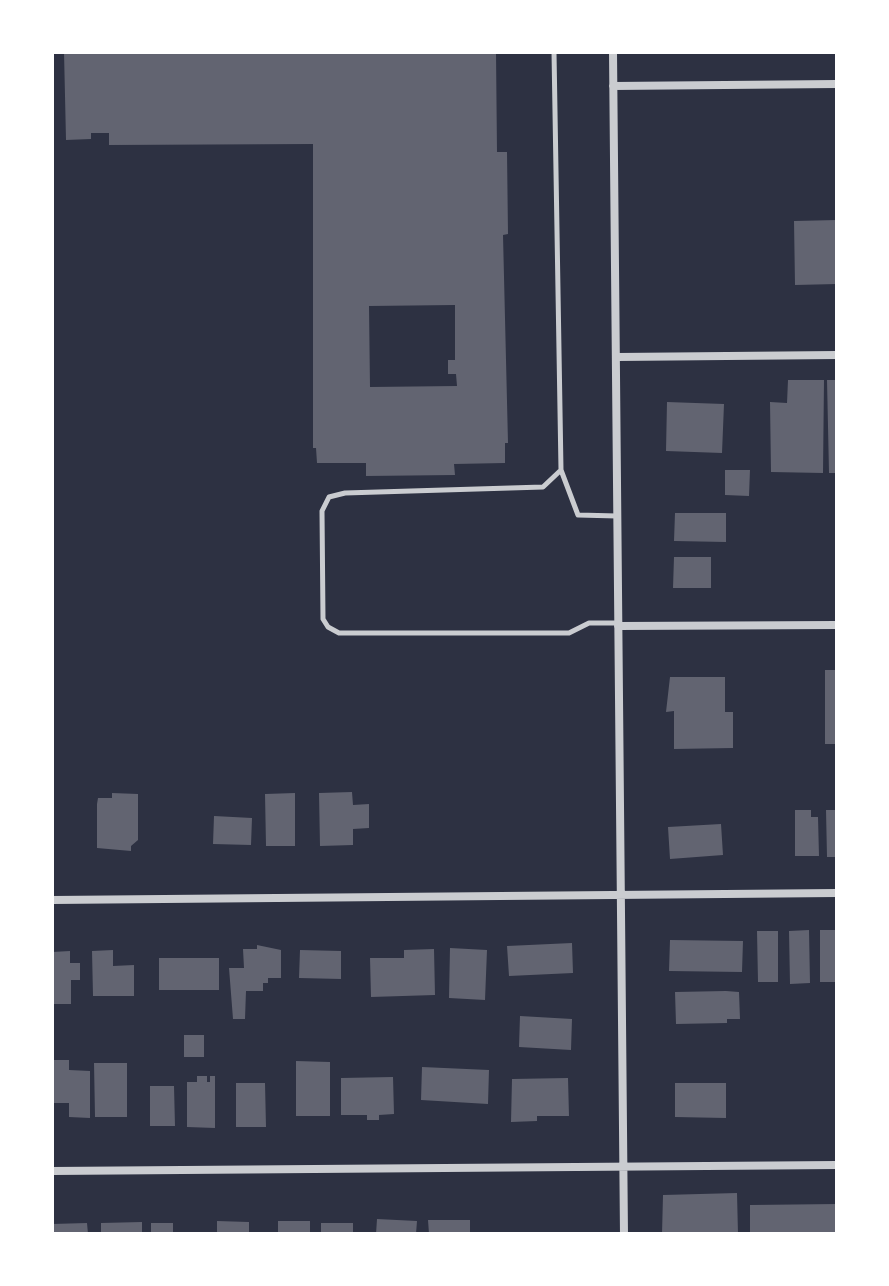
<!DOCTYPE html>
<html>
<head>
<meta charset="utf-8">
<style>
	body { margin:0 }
	#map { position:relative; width:889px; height:1286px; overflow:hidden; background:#2d3142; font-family:Ubuntu,sans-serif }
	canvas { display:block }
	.frame { position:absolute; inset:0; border:54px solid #fff; pointer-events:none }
</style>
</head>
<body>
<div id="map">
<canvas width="889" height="1286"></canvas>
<div class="frame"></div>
</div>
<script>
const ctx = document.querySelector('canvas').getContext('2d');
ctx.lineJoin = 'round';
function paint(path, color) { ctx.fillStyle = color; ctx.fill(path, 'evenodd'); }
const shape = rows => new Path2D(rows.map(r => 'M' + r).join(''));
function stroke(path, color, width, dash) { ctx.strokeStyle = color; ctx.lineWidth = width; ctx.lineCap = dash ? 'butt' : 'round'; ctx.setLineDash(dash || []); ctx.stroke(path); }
const building = shape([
	[64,52,496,52,497,152,507,152,508,234,503,235,508,443,505,443,505,463,454,464,455,475,366,476,366,463,317,463,316,448,313,448,313,144,109,145,109,133,91,133,91,139,66,140],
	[455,305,455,360,448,360,448,374,456,374,457,386,370,387,369,306],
	[837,220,837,284,795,285,794,221],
	[788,380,824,380,823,473,771,472,770,402,787,403],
	[827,380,837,380,837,473,829,473],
	[667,402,724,404,722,453,666,451],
	[725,470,750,470,749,496,725,495],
	[675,513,726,513,726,542,674,541],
	[674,557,711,557,711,588,673,588],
	[825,670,837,670,837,744,825,744],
	[670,677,725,677,725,712,733,712,733,748,674,749,674,711,666,712],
	[352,792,353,805,369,804,369,828,353,829,353,845,320,846,319,793],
	[112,793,138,794,138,840,131,846,131,851,97,848,97,804,98,798,112,798],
	[295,793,295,846,266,846,265,794],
	[795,810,811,810,811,817,818,817,819,856,795,856],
	[826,810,837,810,837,857,827,857],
	[214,816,252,818,251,845,213,844],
	[721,824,723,855,670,859,668,827],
	[809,930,810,983,790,984,789,931],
	[820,930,837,930,837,982,820,982],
	[757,931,778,931,778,982,758,982],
	[670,940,743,941,742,972,669,971],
	[572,943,573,973,509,976,507,946],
	[257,945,281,950,281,978,268,978,268,983,263,983,263,991,246,991,245,1019,233,1019,229,968,244,968,243,949,257,949],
	[450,948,487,950,485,1000,449,998],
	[434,949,435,995,371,997,370,958,404,958,404,950],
	[113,950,113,966,134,965,134,996,93,996,92,951],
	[300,950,341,951,341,979,299,978],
	[70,951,70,963,80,963,80,980,71,980,71,1004,52,1004,52,952],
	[159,958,219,958,219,990,159,990],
	[726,991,739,992,740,1019,727,1019,727,1023,676,1024,675,992],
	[520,1016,572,1019,571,1050,519,1047],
	[184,1035,204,1035,204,1057,184,1057],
	[52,1060,69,1060,69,1070,90,1071,90,1118,69,1117,69,1103,52,1103],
	[296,1061,330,1062,330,1116,296,1116],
	[94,1063,127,1063,127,1117,95,1117],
	[422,1067,489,1070,488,1104,421,1100],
	[197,1076,207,1076,207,1082,210,1082,210,1076,215,1076,215,1128,187,1127,187,1082,197,1082],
	[393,1077,394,1114,379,1115,379,1120,367,1120,367,1115,341,1115,341,1078],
	[568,1078,569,1116,537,1116,537,1121,511,1122,512,1079],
	[236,1083,265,1083,266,1127,236,1127],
	[675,1083,726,1083,726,1118,675,1117],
	[150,1086,174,1086,175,1126,150,1126],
	[737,1193,738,1234,662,1234,663,1195],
	[837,1204,837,1234,750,1234,750,1205],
	[377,1219,417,1221,416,1234,376,1234],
	[428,1220,470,1220,470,1234,429,1234],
	[217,1221,249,1222,249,1234,217,1234],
	[278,1221,310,1221,310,1234,278,1234],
	[142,1222,142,1234,101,1234,101,1223],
	[87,1223,88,1234,52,1234,52,1224],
	[151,1223,173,1223,173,1234,151,1234],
	[321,1223,353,1223,353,1234,321,1234]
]);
const service = shape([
	[554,52,561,470,578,515,617,516],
	[561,470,543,487,345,493,329,497,322,511,323,619,328,627,339,633,569,633,589,623,618,623]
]);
const minor = shape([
	[613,52,624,1234],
	[613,86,837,84],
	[617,357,837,355],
	[618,626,837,625],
	[52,900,837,893],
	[52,1171,837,1165]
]);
paint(building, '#626471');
stroke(service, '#caccd0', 5);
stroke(minor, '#caccd0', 8);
</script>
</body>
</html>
